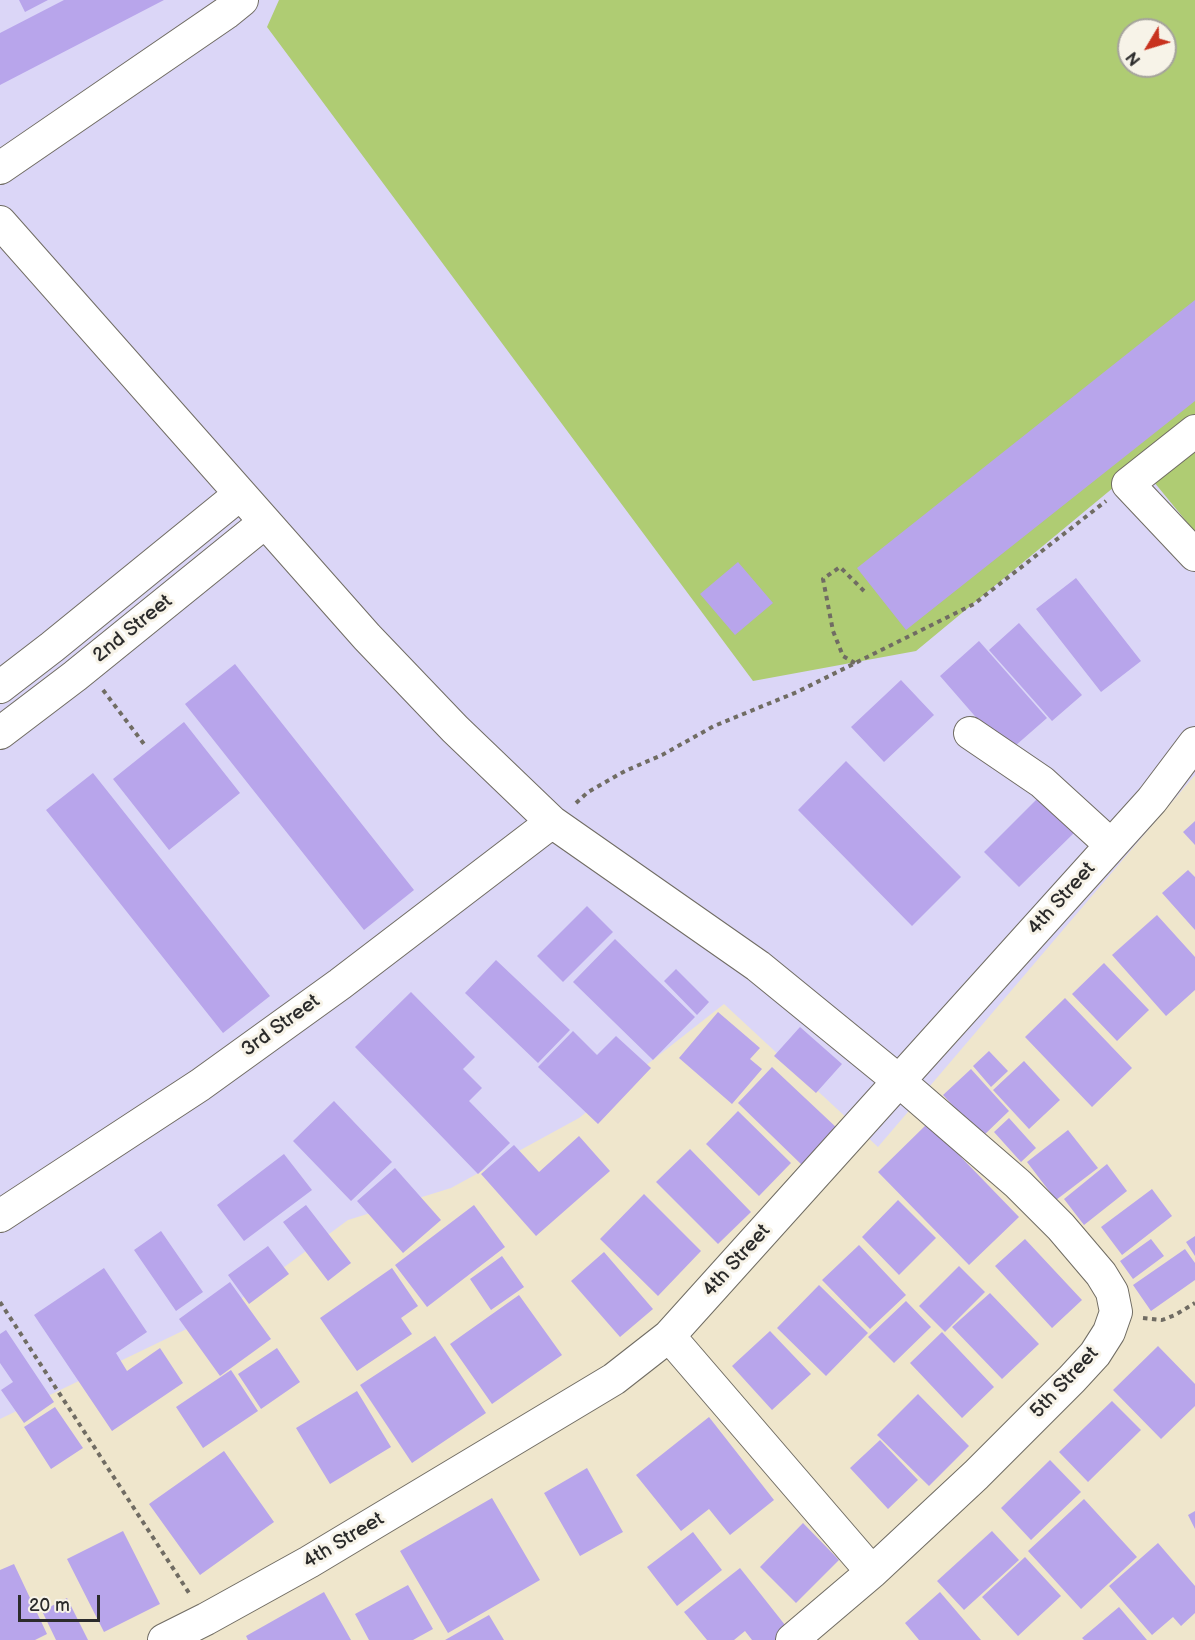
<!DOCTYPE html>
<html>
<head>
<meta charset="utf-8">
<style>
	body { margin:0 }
	#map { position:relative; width:1195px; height:1640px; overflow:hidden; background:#efe6cc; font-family:"Balsamiq Sans",sans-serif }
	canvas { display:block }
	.north { position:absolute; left:1117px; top:18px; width:60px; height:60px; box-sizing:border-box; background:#f7f3e8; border:2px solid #a5a39c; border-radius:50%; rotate:232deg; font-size:16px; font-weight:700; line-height:24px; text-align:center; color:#2b2b2b }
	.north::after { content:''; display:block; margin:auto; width:21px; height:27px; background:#c8321e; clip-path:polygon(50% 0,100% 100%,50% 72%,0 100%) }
	.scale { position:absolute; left:18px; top:1595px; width:82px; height:27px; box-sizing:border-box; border:3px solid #2b2b2b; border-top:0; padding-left:8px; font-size:18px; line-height:21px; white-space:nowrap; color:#2b2b2b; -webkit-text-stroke:4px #f7f3e8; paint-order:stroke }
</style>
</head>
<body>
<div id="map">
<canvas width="1195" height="1640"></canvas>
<div class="north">N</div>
<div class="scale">20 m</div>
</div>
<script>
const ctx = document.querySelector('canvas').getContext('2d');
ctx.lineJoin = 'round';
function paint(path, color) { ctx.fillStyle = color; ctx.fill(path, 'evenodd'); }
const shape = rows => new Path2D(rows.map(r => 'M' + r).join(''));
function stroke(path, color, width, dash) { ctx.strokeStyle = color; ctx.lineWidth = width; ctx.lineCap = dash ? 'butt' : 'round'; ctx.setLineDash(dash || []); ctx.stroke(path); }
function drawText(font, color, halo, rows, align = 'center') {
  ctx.font = font + ' "Balsamiq Sans",sans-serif'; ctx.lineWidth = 6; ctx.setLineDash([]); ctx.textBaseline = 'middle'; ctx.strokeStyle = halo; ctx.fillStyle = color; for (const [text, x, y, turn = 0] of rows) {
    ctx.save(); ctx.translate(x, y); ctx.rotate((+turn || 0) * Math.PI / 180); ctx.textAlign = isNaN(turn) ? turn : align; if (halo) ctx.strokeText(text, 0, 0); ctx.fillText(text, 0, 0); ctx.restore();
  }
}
const built = shape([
	[0,0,1195,0,1195,775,878,1147,724,1004,579,1118,451,1188,348,1220,226,1310,0,1419],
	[1129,30,1165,30,1165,66,1129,66]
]);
const green = shape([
	[279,0,1195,0,1195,420,916,651,753,681,267,27],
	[1129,30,1165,30,1165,66,1129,66],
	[1195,450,1195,532,1154,482]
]);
const building = shape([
	[19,0,48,0,25,12],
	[64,0,164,0,0,85,0,33],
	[1195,300,1195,401,906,630,857,568],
	[738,562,773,603,735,635,700,594],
	[1076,578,1141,661,1101,692,1036,609],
	[1019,623,1082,695,1052,721,989,650],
	[979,641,1047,718,1007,753,940,676],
	[235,664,414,890,364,930,185,704],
	[901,680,934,715,884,762,851,727],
	[184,722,240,793,169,850,113,779],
	[846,761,961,877,912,926,798,810],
	[93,773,270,996,223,1033,46,810],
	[1042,794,1077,830,1019,887,984,852],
	[1195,821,1195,845,1183,832],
	[1188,870,1195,877,1195,930,1162,893],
	[587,906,613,932,563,982,537,956],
	[1157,915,1195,957,1195,990,1166,1016,1112,955],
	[615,939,695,1017,653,1060,573,982],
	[496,960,570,1030,538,1063,465,993],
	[1104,963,1149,1010,1117,1041,1072,994],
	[676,969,709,1002,697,1015,664,981],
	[411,992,475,1057,463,1069,482,1088,469,1101,510,1143,478,1174,355,1047],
	[1065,998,1132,1068,1092,1107,1025,1037],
	[718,1012,760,1048,750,1059,762,1069,732,1104,679,1058],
	[800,1027,842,1064,816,1093,774,1056],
	[573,1031,597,1055,616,1036,651,1068,598,1124,538,1067],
	[989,1051,1008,1071,991,1087,973,1066],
	[1024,1061,1060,1100,1029,1129,993,1090],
	[772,1067,838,1129,803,1166,738,1103],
	[971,1069,1009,1111,982,1137,943,1095],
	[334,1101,392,1162,351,1201,293,1141],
	[738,1111,791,1163,759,1196,706,1144],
	[1009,1118,1036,1148,1021,1162,994,1132],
	[928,1123,1019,1217,969,1265,878,1172],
	[1068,1130,1098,1168,1056,1200,1027,1162],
	[579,1136,610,1171,536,1236,481,1174,514,1145,539,1172],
	[690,1149,751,1212,718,1244,656,1182],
	[284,1154,312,1190,244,1241,217,1205],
	[1107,1164,1127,1191,1084,1225,1064,1199],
	[395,1168,441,1220,403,1253,357,1201],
	[1152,1189,1172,1216,1122,1255,1101,1227],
	[644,1194,701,1251,658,1296,600,1239],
	[898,1200,936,1238,899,1275,862,1237],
	[306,1205,351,1263,328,1281,283,1222],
	[474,1205,505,1247,427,1307,395,1265],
	[161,1231,203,1292,176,1311,134,1250],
	[1195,1236,1195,1256,1186,1242],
	[1025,1239,1082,1300,1052,1328,995,1266],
	[1151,1239,1164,1256,1133,1279,1120,1261],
	[859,1245,906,1295,870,1329,822,1280],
	[268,1246,289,1274,249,1304,228,1275],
	[1185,1249,1195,1263,1195,1280,1151,1311,1133,1285],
	[604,1252,653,1309,620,1337,571,1281],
	[502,1256,524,1287,491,1310,470,1279],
	[959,1266,985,1292,945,1332,919,1306],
	[104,1268,147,1332,116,1353,127,1371,160,1348,183,1383,112,1431,34,1315],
	[392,1268,418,1306,401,1318,412,1334,357,1371,320,1318],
	[230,1282,271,1339,220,1376,179,1319],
	[819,1285,868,1333,826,1376,777,1328],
	[990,1293,1039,1344,1002,1379,952,1327],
	[519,1295,562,1355,492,1404,450,1344],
	[906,1301,931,1327,894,1363,868,1337],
	[6,1330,54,1402,24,1423,1,1390,13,1382,0,1363,0,1334],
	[770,1331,811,1374,772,1410,732,1366],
	[942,1332,994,1387,962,1418,910,1363],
	[435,1336,486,1413,412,1463,360,1385],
	[1158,1346,1195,1384,1195,1406,1161,1439,1113,1390],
	[277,1348,300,1382,261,1409,238,1374],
	[231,1370,258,1411,203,1448,176,1407],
	[357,1391,391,1447,330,1484,296,1428],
	[918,1394,969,1446,929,1486,877,1435],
	[1112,1401,1141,1430,1088,1482,1059,1452],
	[55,1407,83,1448,51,1469,24,1427],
	[709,1417,774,1500,730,1535,709,1509,681,1531,636,1475],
	[880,1440,918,1480,888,1509,850,1468],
	[224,1451,274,1522,200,1575,149,1504],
	[1050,1460,1081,1492,1031,1540,1001,1508],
	[587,1468,623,1532,580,1556,544,1493],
	[492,1498,540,1580,448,1633,400,1551],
	[1084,1499,1137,1557,1081,1609,1028,1551],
	[1195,1511,1195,1529,1188,1515],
	[803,1523,839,1560,796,1603,760,1567],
	[123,1531,160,1604,104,1632,67,1559],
	[992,1531,1019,1560,964,1610,937,1581],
	[693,1532,722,1570,677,1606,647,1567],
	[1158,1543,1195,1586,1195,1613,1181,1626,1173,1617,1152,1635,1109,1586],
	[1025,1557,1061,1596,1018,1636,982,1597],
	[14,1564,47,1634,35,1640,0,1640,0,1570],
	[740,1568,789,1630,776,1640,752,1640,745,1631,734,1640,707,1640,684,1612],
	[408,1585,433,1629,413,1640,369,1640,355,1614],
	[324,1592,351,1640,248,1640,246,1636],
	[940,1592,981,1640,919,1640,905,1623],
	[67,1598,88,1640,56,1640,42,1611],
	[1119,1607,1147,1640,1084,1640,1082,1638],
	[489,1615,504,1640,445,1640]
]);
const path = shape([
	[855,663,843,656,833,631,823,579,840,567,865,592],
	[103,690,144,744],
	[576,803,588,792,625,771,662,755,714,726,797,692,974,604,1106,501],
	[0,1302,191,1596],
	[1143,1318,1162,1320,1175,1315,1195,1303]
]);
const minor = shape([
	[0,168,226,13,242,0],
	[0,222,367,637,455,729,552,822,758,966,899,1081,1018,1184,1061,1227,1101,1274,1112,1292,1116,1312,1109,1332,1095,1354,1072,1379,976,1475,872,1572,792,1640],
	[1195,431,1128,484,1195,555],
	[0,687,52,647,239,495],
	[0,733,75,676,264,523],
	[970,733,1042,782,1100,835],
	[0,1216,200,1085,340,984,552,822],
	[669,1336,872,1572],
	[164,1640,206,1619,309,1562,614,1379,669,1336,1152,800,1195,743]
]);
const streetNames = [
	["2nd Street",133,629,-39],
	["4th Street",1062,899,-48],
	["3rd Street",281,1026,-36],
	["4th Street",737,1261,-48],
	["5th Street",1065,1383,-47],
	["4th Street",344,1541,-31]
];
paint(built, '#dbd6f7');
paint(green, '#afcc73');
paint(building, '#b8a5eb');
stroke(minor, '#706c63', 34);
stroke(path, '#706c63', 4, [4.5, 4.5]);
stroke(minor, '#fff', 32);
drawText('20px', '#2b2b2b', '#f7f3e8', streetNames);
</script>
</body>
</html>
